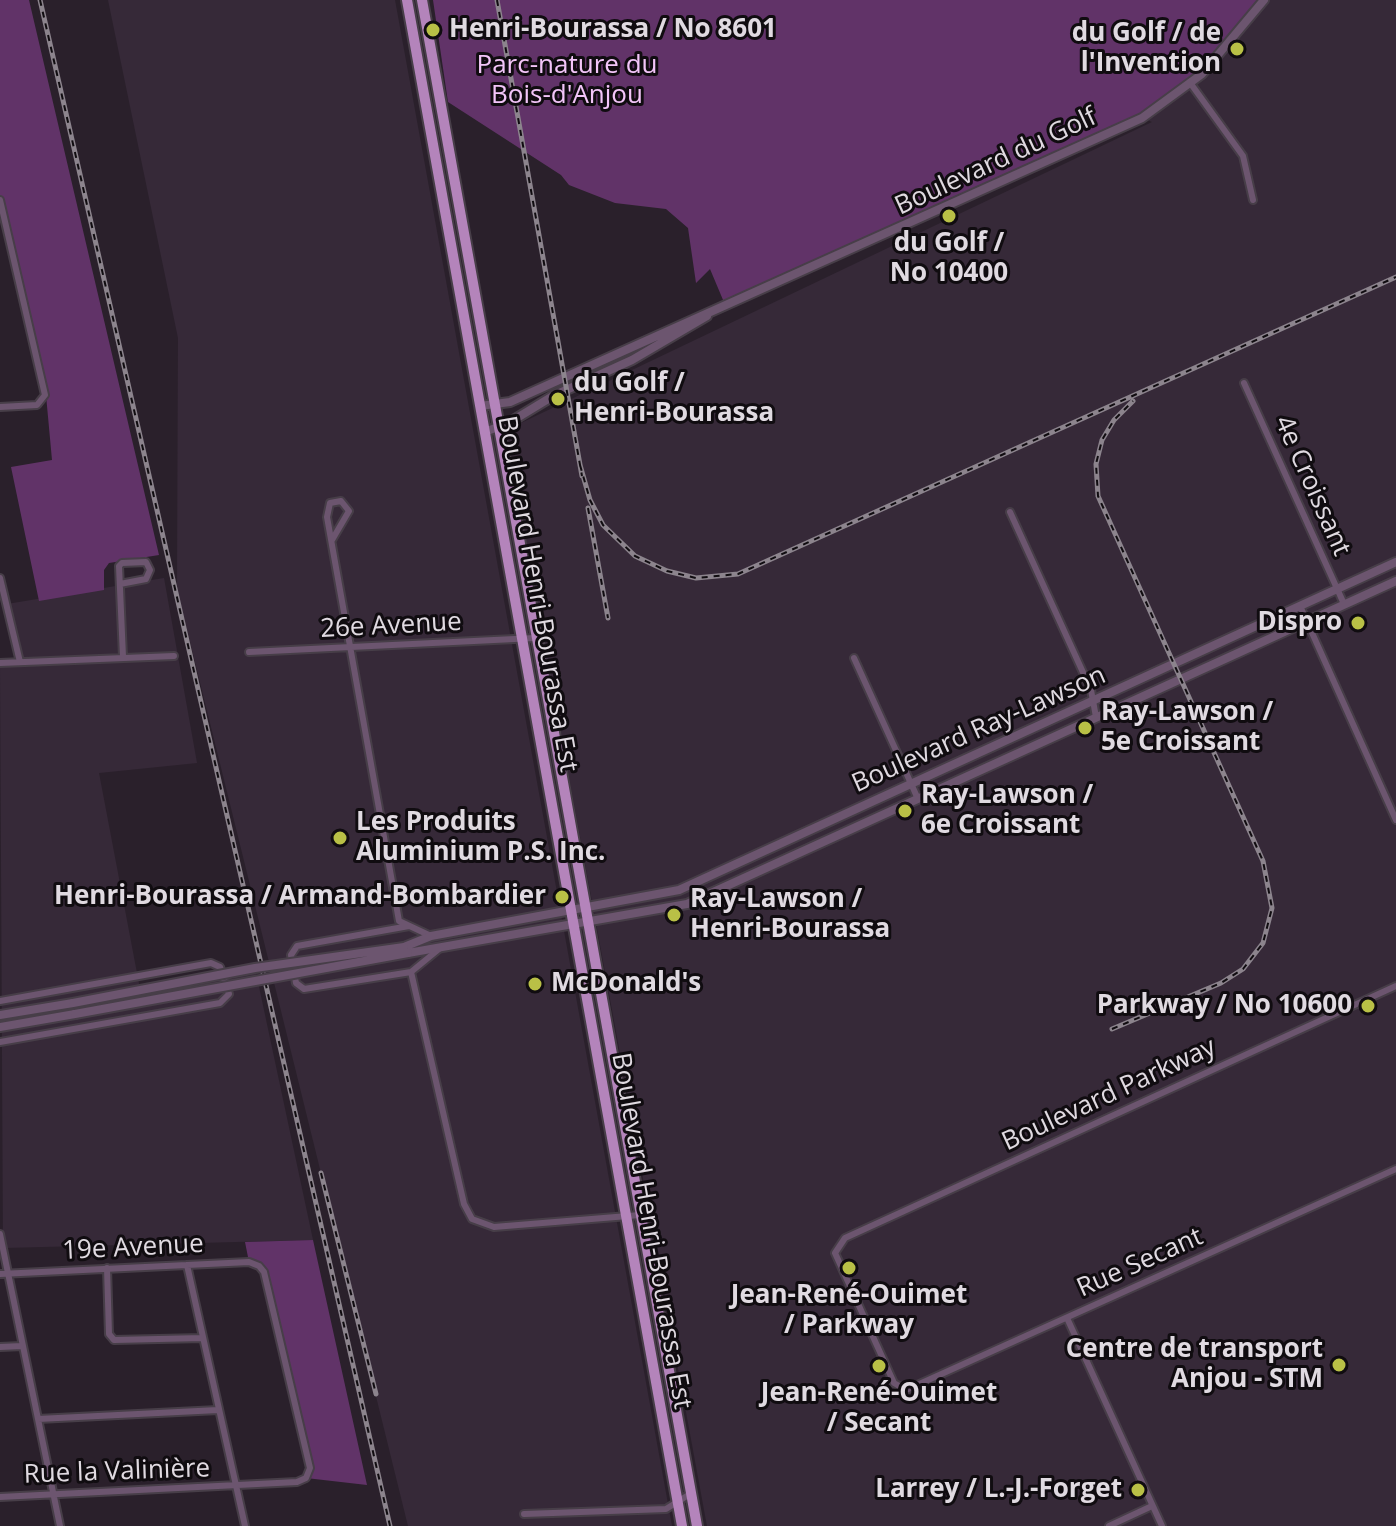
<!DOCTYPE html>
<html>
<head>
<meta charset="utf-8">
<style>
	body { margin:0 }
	canvas { display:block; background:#2a202b }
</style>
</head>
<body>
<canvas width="1396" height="1526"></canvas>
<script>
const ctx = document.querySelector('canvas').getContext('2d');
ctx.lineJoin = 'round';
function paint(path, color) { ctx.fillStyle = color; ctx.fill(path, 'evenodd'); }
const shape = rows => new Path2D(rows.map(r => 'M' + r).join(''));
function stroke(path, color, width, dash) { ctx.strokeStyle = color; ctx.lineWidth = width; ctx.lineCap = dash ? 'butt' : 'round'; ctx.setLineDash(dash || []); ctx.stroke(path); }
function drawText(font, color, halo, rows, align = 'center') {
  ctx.font = font + ' "Open Sans",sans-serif'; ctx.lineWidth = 6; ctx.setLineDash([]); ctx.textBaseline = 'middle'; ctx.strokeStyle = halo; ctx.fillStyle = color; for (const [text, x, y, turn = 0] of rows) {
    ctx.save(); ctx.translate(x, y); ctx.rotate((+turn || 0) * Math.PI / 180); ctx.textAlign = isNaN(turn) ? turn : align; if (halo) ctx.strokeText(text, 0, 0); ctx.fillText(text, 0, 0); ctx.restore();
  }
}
const built = shape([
	[108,0,395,0,672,1526,408,1526,177,589,178,338],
	[1252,0,1396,0,1396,1526,707,1526,508,445,511,434,521,423,1152,122,1135,114],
	[164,578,197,763,99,773,140,989,255,968,313,1240,3,1248,0,664,19,662,7,604]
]);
const green = shape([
	[0,0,29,0,159,555,109,563,104,570,104,590,39,601,11,467,52,460,46,395,0,197],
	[433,0,1264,0,1219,57,1158,109,726,307,710,269,696,283,688,228,666,209,615,203,569,185,561,175,448,102],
	[313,1240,367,1485,306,1478,309,1473,264,1272,249,1262,245,1242]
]);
const minor = shape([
	[1191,84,1243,156,1253,200],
	[0,200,45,395,37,405,0,407],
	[1244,383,1344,604],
	[1010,512,1091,690,1096,717],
	[332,540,349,511,341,501,330,503,327,517,399,921,431,936],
	[0,578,20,662],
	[120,584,146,579,150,570,146,562,122,563,119,566,123,657],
	[1300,606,1396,820],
	[249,652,535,638],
	[854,658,918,799],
	[0,663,174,656],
	[409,926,297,946,291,955,296,983,304,989,411,972,439,949],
	[411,972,464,1204,472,1219,494,1227,640,1215],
	[1396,986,845,1238,835,1253,894,1383,906,1390,1396,1169],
	[0,1001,211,963,220,967,229,994,220,1003,0,1042],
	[0,1234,60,1526],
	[187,1265,245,1526],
	[107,1268,109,1334,114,1340,203,1338],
	[0,1274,249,1262,259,1266,264,1272,310,1468,306,1478,297,1482,0,1497],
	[1067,1318,1162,1526],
	[0,1347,22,1346],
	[38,1419,218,1410],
	[524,1514,666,1509,690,1494],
	[1109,1526,1152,1506]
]);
const tertiary = shape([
	[480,406,510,402,1142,118,1202,74,1264,0],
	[484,432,507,424,553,396,632,360,707,316],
	[404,947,431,936,679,890,1396,562],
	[408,953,687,904,1396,581],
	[0,1015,73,1003],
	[0,1027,75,1014]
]);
const primary = shape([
	[407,0,682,1526],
	[422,0,697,1526]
]);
const rail = shape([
	[40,0,390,1526],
	[497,0,582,476],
	[580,465,590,500,603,525,635,556,667,571,696,578,738,574,1396,277],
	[588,508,608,618],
	[1112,1029,1221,983,1243,969,1263,943,1272,908,1263,861,1098,496,1096,464,1102,440,1114,420,1133,401],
	[321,1173,376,1394]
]);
const tertiaryBridge = shape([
	[73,1003,255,968,404,947],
	[75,1014,408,953]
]);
const markers = [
	[433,30,8,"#b9c046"],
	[1237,49,8,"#b9c046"],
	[949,216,8,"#b9c046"],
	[558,399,8,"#b9c046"],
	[1358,623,8,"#b9c046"],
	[1085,728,8,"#b9c046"],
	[905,811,8,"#b9c046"],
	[340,838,8,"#b9c046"],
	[562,897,8,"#b9c046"],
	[674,915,8,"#b9c046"],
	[535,984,8,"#b9c046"],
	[1368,1006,8,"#b9c046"],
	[849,1268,8,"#b9c046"],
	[1339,1365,8,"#b9c046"],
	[879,1366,8,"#b9c046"],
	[1138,1490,8,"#b9c046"]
];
const poiNames = [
	["Henri-Bourassa / No 8601",449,30],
	["du Golf / de",1221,34,"right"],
	["l'Invention",1221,64,"right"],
	["du Golf /",949,244,"center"],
	["No 10400",949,274,"center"],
	["du Golf /",574,384],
	["Henri-Bourassa",574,414],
	["Dispro",1342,623,"right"],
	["Ray-Lawson /",1101,713],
	["5e Croissant",1101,743],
	["Ray-Lawson /",921,796],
	["6e Croissant",921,826],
	["Les Produits",356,823],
	["Aluminium P.S. Inc.",356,853],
	["Henri-Bourassa / Armand-Bombardier",546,897,"right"],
	["Ray-Lawson /",690,900],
	["Henri-Bourassa",690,930],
	["McDonald's",551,984],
	["Parkway / No 10600",1352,1006,"right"],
	["Jean-René-Ouimet",849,1296,"center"],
	["/ Parkway",849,1326,"center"],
	["Centre de transport",1323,1350,"right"],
	["Anjou - STM",1323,1380,"right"],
	["Jean-René-Ouimet",879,1394,"center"],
	["/ Secant",879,1424,"center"],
	["Larrey / L.-J.-Forget",1122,1490,"right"]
];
const parkNames = [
	["Parc-nature du",567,66],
	["Bois-d'Anjou",567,96]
];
const streetNames = [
	["Boulevard du Golf",996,162,-25],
	["4e Croissant",1312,486,66],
	["Boulevard Henri-Bourassa Est",537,594,80],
	["26e Avenue",391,626,-3],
	["Boulevard Ray-Lawson",979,730,-24],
	["Boulevard Parkway",1109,1095,-25],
	["Boulevard Henri-Bourassa Est",651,1231,80],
	["19e Avenue",133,1248,-3],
	["Rue Secant",1140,1263,-24],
	["Rue la Valinière",117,1472,-2]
];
paint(built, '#362938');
paint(green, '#613368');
stroke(minor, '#473e48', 10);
stroke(tertiary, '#473e48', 12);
stroke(primary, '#473e48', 14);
stroke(minor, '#6c556f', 6);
stroke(tertiary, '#6c556f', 8);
stroke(primary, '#b484bb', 10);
stroke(rail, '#8c848d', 5);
stroke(rail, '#100c10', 2, [6]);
stroke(tertiaryBridge, '#473e48', 12, []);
stroke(tertiaryBridge, '#6c556f', 8);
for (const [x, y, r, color] of markers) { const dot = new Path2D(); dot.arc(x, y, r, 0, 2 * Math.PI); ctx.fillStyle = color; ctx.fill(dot); stroke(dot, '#100c10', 3); }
drawText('bold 26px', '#e0dae1', '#100c10', poiNames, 'left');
drawText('26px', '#f3c5f9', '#100c10', parkNames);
drawText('26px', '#e0dae1', '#100c10', streetNames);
</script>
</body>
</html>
